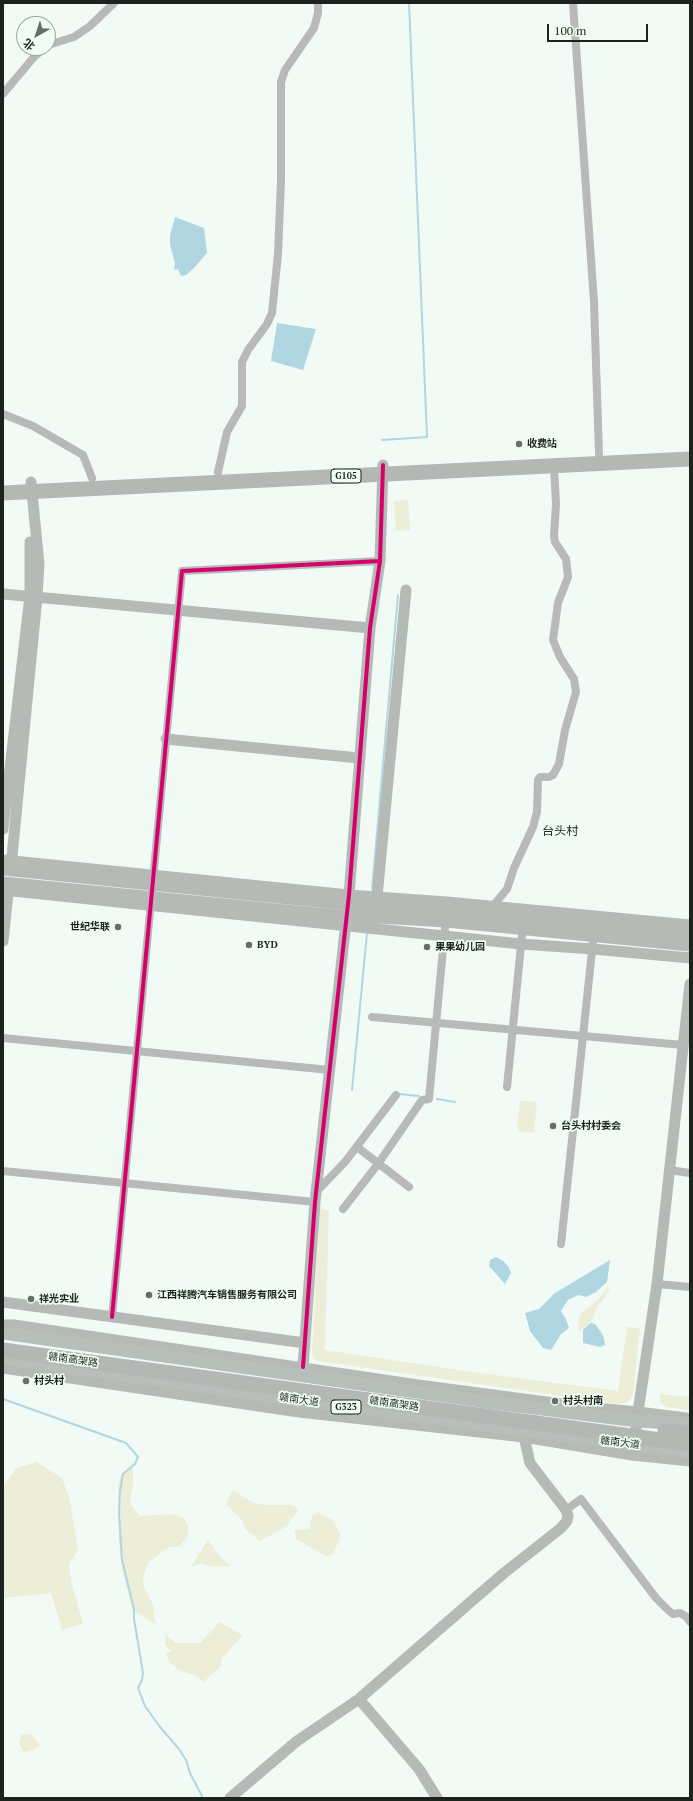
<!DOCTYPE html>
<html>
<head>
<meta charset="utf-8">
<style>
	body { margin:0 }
	#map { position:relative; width:693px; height:1801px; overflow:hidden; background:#f2faf6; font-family:"PT Serif","Noto Sans SC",serif }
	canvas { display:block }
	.frame { position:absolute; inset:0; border:4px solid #1c221e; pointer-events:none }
	.north { position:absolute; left:16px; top:16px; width:40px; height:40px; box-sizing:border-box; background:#eefef5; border:1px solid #9aa69f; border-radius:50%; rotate:219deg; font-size:11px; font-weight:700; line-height:16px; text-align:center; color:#1c221e }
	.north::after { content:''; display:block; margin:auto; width:14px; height:18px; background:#676e6a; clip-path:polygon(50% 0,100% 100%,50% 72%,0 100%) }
	.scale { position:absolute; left:547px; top:24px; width:101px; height:18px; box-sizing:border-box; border:2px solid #1c221e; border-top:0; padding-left:5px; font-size:12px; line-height:14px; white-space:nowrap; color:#1c221e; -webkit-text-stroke:3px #eefef5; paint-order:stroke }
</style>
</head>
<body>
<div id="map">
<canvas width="693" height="1801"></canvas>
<div class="frame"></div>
<div class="north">北</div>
<div class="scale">100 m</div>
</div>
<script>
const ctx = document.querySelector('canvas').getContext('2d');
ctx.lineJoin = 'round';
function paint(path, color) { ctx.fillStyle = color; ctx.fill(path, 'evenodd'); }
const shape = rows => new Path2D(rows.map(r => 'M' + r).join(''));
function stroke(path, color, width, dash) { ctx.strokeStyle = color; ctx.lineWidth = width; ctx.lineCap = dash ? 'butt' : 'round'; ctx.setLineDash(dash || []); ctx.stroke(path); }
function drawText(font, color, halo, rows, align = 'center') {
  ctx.font = font + ' "PT Serif","Noto Sans SC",serif'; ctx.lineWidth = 3.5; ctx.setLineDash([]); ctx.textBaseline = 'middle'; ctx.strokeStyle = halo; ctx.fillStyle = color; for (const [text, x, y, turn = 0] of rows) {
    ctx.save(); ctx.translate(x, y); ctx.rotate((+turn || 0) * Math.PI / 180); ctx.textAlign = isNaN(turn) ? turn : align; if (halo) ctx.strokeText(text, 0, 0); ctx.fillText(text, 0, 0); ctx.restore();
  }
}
const green = shape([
	[408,500,410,530,396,531,394,501],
	[520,1101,537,1102,534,1133,517,1131],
	[320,1208,329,1211,325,1350,472,1372,618,1391,627,1327,640,1328,633,1394,630,1400,626,1403,617,1404,318,1361,314,1358,312,1353],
	[607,1288,610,1290,596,1309,593,1319,580,1332,578,1330,579,1318,583,1311,597,1301],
	[660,1394,690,1397,690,1410,666,1407,660,1402],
	[37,1462,62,1478,70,1501,78,1550,69,1565,72,1584,83,1624,62,1630,51,1593,3,1598,3,1487,16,1468],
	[133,1463,133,1485,130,1499,132,1506,140,1516,172,1514,184,1518,188,1527,188,1536,179,1547,169,1547,148,1563,143,1579,144,1586,153,1605,155,1624,133,1610,122,1569,119,1543,118,1488,121,1475],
	[233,1490,253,1503,265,1505,292,1505,299,1509,288,1524,279,1531,260,1541,245,1529,242,1520,226,1504],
	[318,1512,332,1520,340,1533,339,1541,333,1553,327,1557,296,1539,294,1530,310,1529,312,1516],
	[208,1539,221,1558,231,1566,214,1567,201,1564,191,1567],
	[220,1622,243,1635,223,1657,220,1667,203,1682,195,1675,180,1671,170,1663,166,1654,171,1651,165,1645,165,1634,176,1643,200,1643],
	[21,1734,31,1735,40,1745,34,1750,24,1752,19,1744]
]);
const water = shape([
	[175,217,204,228,207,253,194,268,186,275,181,276,178,269,174,270,175,263,170,245,170,235],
	[277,323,316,329,303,370,271,361],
	[496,1257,503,1261,508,1266,511,1273,505,1284,489,1266,490,1260],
	[610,1260,607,1282,596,1292,586,1297,578,1295,568,1300,561,1311,566,1319,569,1328,561,1334,551,1350,543,1348,530,1331,525,1313,539,1309,555,1293],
	[590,1323,595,1324,601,1332,604,1338,605,1345,600,1347,583,1343,583,1330]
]);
const stream = shape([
	[382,440,427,437,409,3],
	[372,889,398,595],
	[352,1090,367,933],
	[399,1094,419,1096],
	[437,1099,455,1102],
	[3,1399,126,1443,138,1457,135,1464,123,1474,120,1491,119,1513,122,1560,134,1609,134,1619,143,1673,142,1680,138,1688,145,1706,160,1727,179,1749,186,1760,190,1773,203,1798]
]);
const street = shape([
	[573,3,594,302,599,454],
	[48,45,74,37,90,26,114,3],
	[3,94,34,57,44,48],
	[3,414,33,426,83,455,92,478],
	[218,472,227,432,242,406,242,362,248,350,267,324,272,313,278,254,281,181,281,82,285,70,314,28,318,13,318,3],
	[493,906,507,889,514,868,533,827,537,812,538,780,540,777,549,777,553,775,559,764,565,730,576,692,574,679,560,657,553,640,558,603,568,577,566,559,555,542,554,536,556,504,554,467],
	[372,1017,683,1045],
	[3,1038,330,1070],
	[507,1087,523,925],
	[357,1147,409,1187],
	[669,1170,690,1173],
	[3,1171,315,1202],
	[317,1191,345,1162,396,1095],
	[343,1209,378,1164,422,1100,429,1099,446,917],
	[561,1244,594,932],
	[657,1284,690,1287],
	[112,1317,182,571,380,561],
	[566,1510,581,1499,656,1598,668,1610,673,1614,680,1613,687,1617,690,1622]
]);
const secondary = shape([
	[3,594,370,628],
	[166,739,359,758],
	[3,829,30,596,30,542],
	[3,860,349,895,447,902,690,925],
	[11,867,37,597,39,564,31,482],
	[3,870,348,905,447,912,690,936],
	[3,882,346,916,446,922,690,946],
	[3,890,521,944,593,949,690,958],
	[377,897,406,590],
	[3,941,9,884],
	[3,1302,305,1343],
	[3,1325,14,1325,418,1385,584,1407,638,1412,686,1418],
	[303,1367,315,1202,349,895,370,628,380,561,383,465],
	[3,1368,299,1412,524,1437,632,1455,690,1461],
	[634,1444,638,1412,657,1284,690,984],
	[359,1699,419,1769,437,1798],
	[230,1798,297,1741,359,1699,504,1573,561,1528,567,1521,568,1516,566,1510,530,1463,524,1437]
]);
const primary = shape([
	[3,1333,487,1402,637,1421,690,1424],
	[3,1358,298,1400,690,1452]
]);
const highway = shape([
	[3,493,690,459],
	[3,1350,690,1444],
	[665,1431,690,1433]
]);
const cycleway = shape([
	[112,1317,182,571,380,561],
	[303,1367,315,1202,349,895,370,628,380,561,383,465]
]);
const markers = [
	[519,444,4,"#676e6a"],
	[118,927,4,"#676e6a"],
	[249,945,4,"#676e6a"],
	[427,947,4,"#676e6a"],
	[553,1126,4,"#676e6a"],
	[149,1295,4,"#676e6a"],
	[31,1299,4,"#676e6a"],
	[26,1381,4,"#676e6a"],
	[555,1401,4,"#676e6a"]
];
const shields = [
	[346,476,30],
	[346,1407,30]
];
const shieldNames = [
	["G105",346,476],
	["G323",346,1407]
];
const poiNames = [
	["收费站",527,444],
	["世纪华联",110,927,"right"],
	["BYD",257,945],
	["果果幼儿园",435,947],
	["台头村村委会",561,1126],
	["江西祥腾汽车销售服务有限公司",157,1295],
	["祥光实业",39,1299],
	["村头村",34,1381],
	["村头村南",563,1401]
];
const streetNames = [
	["赣南高架路",73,1360,8],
	["赣南大道",299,1400,8],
	["赣南高架路",394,1404,8],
	["赣南大道",620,1443,7]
];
const quarterNames = [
	["台头村",560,832]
];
paint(green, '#edeed8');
paint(water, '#b0d6e2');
stroke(stream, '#b0d6e2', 2);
stroke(street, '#b7bab8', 8);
stroke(secondary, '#b6bab6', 11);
stroke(primary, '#b8beba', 13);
stroke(highway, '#b3b8b5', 15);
stroke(cycleway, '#d6006c', 4);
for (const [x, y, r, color] of markers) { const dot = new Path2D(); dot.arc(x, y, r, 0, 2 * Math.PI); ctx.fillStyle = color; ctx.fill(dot); stroke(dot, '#eefef5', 1.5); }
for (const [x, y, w] of shields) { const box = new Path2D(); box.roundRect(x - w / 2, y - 7, w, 14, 3); ctx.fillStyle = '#eefef5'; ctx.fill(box); stroke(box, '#1c221e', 1); }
drawText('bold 9px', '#1c221e', null, shieldNames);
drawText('bold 10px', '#1c221e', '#eefef5', poiNames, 'left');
drawText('10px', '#1c221e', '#eefef5', streetNames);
drawText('12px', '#212d26', '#eefef5', quarterNames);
</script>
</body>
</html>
